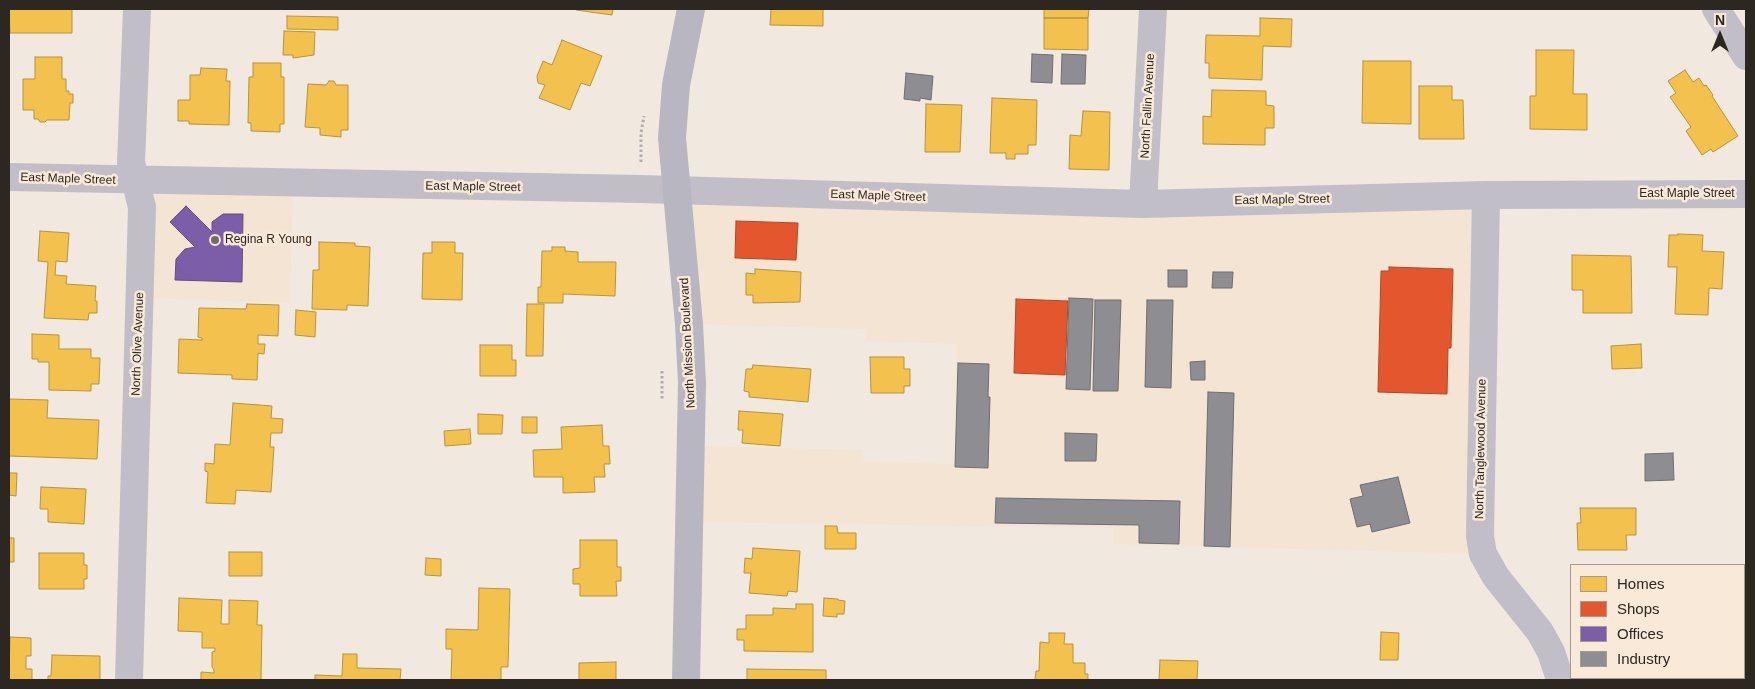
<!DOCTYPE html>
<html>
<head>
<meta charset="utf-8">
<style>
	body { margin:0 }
	#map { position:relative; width:1755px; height:689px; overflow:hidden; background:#f1e9e0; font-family:Helvetica,sans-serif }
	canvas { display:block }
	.frame { position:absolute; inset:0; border:10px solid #2d2721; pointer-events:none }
	.legend { position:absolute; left:1570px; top:564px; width:175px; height:115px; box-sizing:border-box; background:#f9e9d8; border:1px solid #a79b8f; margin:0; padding:6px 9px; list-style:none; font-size:15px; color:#2d2721 }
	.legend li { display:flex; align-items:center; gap:10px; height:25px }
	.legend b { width:25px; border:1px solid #a79b8f }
	.north { position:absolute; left:1695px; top:10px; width:50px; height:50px; -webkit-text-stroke:4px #f9e9d8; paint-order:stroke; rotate:0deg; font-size:14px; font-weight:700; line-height:20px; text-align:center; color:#2d2721 }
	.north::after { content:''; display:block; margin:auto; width:18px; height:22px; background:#2d2721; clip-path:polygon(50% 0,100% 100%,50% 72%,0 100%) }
</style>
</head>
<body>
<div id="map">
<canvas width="1755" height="689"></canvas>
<div class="frame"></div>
<ul class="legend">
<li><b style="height:14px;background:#f2c14e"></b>Homes</li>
<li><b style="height:14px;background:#e4572e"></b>Shops</li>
<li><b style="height:14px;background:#7b5ea7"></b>Offices</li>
<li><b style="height:14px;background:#8d8d92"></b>Industry</li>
</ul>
<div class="north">N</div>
</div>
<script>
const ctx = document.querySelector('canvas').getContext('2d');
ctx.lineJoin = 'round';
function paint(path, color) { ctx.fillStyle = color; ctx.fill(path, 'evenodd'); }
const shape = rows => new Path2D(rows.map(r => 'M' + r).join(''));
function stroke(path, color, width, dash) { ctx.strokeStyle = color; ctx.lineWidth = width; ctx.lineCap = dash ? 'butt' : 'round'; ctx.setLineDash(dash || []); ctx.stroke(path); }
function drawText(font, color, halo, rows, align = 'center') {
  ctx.font = font + ' Helvetica,sans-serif'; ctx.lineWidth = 5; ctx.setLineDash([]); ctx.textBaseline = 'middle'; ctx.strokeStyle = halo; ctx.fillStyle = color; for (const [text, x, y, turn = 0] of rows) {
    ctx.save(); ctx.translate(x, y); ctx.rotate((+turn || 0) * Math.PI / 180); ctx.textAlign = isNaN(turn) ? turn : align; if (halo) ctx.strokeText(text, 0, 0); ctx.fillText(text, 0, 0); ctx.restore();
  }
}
const built = shape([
	[135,181,293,183,290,303,139,298],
	[678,190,1486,195,1483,554,1113,544,1113,528,691,522,692,446,863,450,863,462,954,464,957,344,866,341,866,329,689,324]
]);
const homes = shape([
	[9,9,72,9,72,33,10,33,9,9],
	[576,9,613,9,612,15,576,10,576,9],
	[771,9,823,9,823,26,770,25,771,9],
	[1044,9,1089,9,1088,18,1044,18,1044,9],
	[287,16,338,17,338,30,287,29,287,16],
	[1044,18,1088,18,1088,50,1044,49,1044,18],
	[1260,18,1292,19,1291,47,1263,46,1262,80,1209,78,1209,63,1205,63,1206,35,1260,36,1260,18],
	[284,31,315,32,314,55,293,58,293,55,283,55,284,31],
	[562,40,602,56,590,86,581,83,570,110,539,98,545,85,538,83,537,76,543,61,552,65,562,40],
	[1536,50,1574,50,1573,94,1587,94,1587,130,1530,129,1530,96,1536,96,1536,50],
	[35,57,62,57,62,79,66,79,66,91,69,91,69,94,73,94,73,103,70,103,69,120,47,120,45,122,40,122,38,119,34,119,34,110,23,110,23,79,35,79,35,57],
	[1363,61,1411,61,1411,124,1362,123,1363,61],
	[253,63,281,63,281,77,284,77,284,124,280,124,280,132,251,131,251,123,248,123,249,77,253,77,253,63],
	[201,68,227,69,226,81,230,81,229,125,189,124,189,121,178,121,178,100,190,100,190,75,200,75,201,68],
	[1685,70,1693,82,1699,78,1704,86,1706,85,1713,95,1712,96,1738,136,1713,152,1711,149,1702,155,1686,131,1691,127,1670,97,1676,93,1668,81,1685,70],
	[329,81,334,81,336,85,348,85,348,130,341,130,341,137,320,135,320,128,305,127,308,84,326,85,329,81],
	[1419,86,1452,86,1452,100,1463,100,1464,139,1419,139,1419,86],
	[1212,90,1266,91,1266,105,1274,106,1274,128,1265,128,1265,145,1203,144,1203,116,1211,117,1212,90],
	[992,98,1037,100,1036,145,1028,145,1028,154,1015,154,1015,159,1006,159,1006,153,990,153,992,98],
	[926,104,962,105,960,152,925,152,926,104],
	[1083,111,1110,112,1109,170,1069,169,1070,135,1081,136,1083,111],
	[40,231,69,233,67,262,56,261,55,275,67,276,66,284,96,286,95,301,97,301,97,313,89,313,88,320,44,318,48,262,38,261,40,231],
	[1678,234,1703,235,1702,251,1724,252,1722,289,1709,288,1708,315,1675,314,1677,267,1668,267,1669,235,1678,235,1678,234],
	[319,242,355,243,355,246,370,247,368,306,347,305,347,310,312,309,313,270,319,270,319,242],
	[432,242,455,242,455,253,463,253,462,300,422,299,423,253,432,253,432,242],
	[552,247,565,247,565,251,578,252,578,262,616,262,615,296,563,294,563,303,538,303,538,287,541,287,542,251,552,251,552,247],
	[1572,255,1631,256,1632,313,1583,313,1583,290,1572,290,1572,255],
	[755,269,801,272,800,302,753,303,753,295,746,295,746,273,755,274,755,269],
	[247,304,279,305,278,336,258,335,258,344,265,344,264,354,258,353,257,380,232,379,232,375,178,373,179,339,202,340,202,338,198,337,199,308,246,309,247,304],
	[527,304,544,304,543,356,526,356,527,304],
	[296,310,316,312,315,337,295,335,296,310],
	[32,334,59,335,59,349,91,349,91,358,100,358,99,384,91,384,91,391,49,390,49,362,38,362,38,359,32,359,32,334],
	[1641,344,1642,368,1612,369,1611,346,1641,344],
	[480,345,512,345,512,360,516,360,516,376,480,376,480,345],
	[870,357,904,357,904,369,910,369,910,386,904,386,904,393,871,393,870,357],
	[753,365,811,369,808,402,749,397,749,392,744,391,746,369,752,369,753,365],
	[9,399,48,400,47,418,99,420,97,459,9,456,9,399],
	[233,403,272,406,271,418,283,419,282,433,271,433,270,447,274,447,271,492,236,490,235,504,206,503,208,472,205,471,205,463,214,464,215,444,230,445,233,403],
	[739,411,783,414,780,446,742,443,743,430,738,430,739,411],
	[478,414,503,415,502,434,478,434,478,414],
	[522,417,537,417,537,433,522,433,522,417],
	[602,425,603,446,609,446,610,464,604,464,605,477,594,477,595,492,563,493,563,477,534,477,533,450,562,449,561,427,602,425],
	[470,429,471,444,445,446,444,431,470,429],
	[9,473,17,473,16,496,9,495,9,473],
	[41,487,86,489,84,524,48,522,48,509,40,509,41,487],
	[1580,508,1636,508,1636,535,1626,535,1627,550,1578,550,1577,523,1581,523,1580,508],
	[825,526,837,526,838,533,856,533,856,549,825,549,825,526],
	[9,538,14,538,14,562,9,562,9,538],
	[580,540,617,540,617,567,621,567,621,581,616,581,617,596,580,596,580,584,573,584,573,569,580,568,580,540],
	[753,548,800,551,797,592,788,591,787,596,749,593,751,573,744,573,745,558,752,559,753,548],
	[229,552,262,552,262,576,229,576,229,552],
	[39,553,84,553,84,565,87,565,87,579,84,579,84,589,39,589,39,553],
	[426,558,441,559,441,576,425,575,426,558],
	[479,588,510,589,508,667,501,667,501,680,451,680,452,649,446,649,446,629,478,630,479,588],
	[179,598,222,600,221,624,229,624,229,600,258,601,257,625,262,625,261,680,201,680,201,672,214,673,214,670,212,667,212,652,215,651,215,648,202,648,202,632,178,631,179,598],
	[824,598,838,599,838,600,845,601,844,614,837,614,837,617,823,616,824,598],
	[796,604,813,604,813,652,744,651,744,640,737,640,737,629,746,629,746,615,773,615,773,608,796,609,796,604],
	[1381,632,1399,633,1398,660,1380,660,1381,632],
	[1049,633,1065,633,1064,644,1073,644,1073,663,1085,663,1085,674,1088,674,1088,680,1035,680,1036,671,1039,671,1040,642,1049,643,1049,633],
	[10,637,31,638,31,656,26,656,26,669,32,669,32,680,9,680,10,637],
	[343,654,357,654,357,668,401,669,400,680,315,680,315,675,342,676,343,654],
	[52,655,100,656,100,680,48,680,48,676,51,676,52,655],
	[1160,660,1198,661,1197,680,1205,680,1159,680,1160,660],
	[616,662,616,680,579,680,579,663,616,662],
	[747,669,826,670,826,680,747,680,747,669]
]);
const shops = shape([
	[736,221,798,223,796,260,735,258,736,221],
	[1389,267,1453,269,1451,348,1448,348,1447,394,1378,392,1381,271,1389,271,1389,267],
	[1016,299,1068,301,1065,375,1014,373,1016,299]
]);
const offices = shape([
	[186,206,212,232,212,222,223,214,243,214,242,282,175,280,176,259,185,249,195,247,170,222,186,206]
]);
const industry = shape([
	[1032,54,1053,55,1052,83,1031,82,1032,54],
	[1062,54,1086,55,1085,84,1061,84,1062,54],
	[906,73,933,76,931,100,920,98,920,101,904,99,906,73],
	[1168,270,1187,270,1187,287,1168,287,1168,270],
	[1213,272,1233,272,1232,288,1212,288,1213,272],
	[1069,298,1093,299,1090,390,1066,389,1069,298],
	[1095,300,1121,300,1118,391,1093,391,1095,300],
	[1147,300,1173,300,1171,388,1145,387,1147,300],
	[1205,361,1205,380,1191,380,1190,362,1205,361],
	[958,363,989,364,988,397,990,397,988,468,955,467,958,363],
	[1208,392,1234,393,1230,547,1204,546,1208,392],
	[1065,433,1097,434,1096,461,1065,461,1065,433],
	[1673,453,1674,480,1645,481,1645,454,1673,453],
	[1398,477,1410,523,1372,532,1370,524,1357,527,1350,499,1363,496,1360,485,1398,477],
	[996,498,1180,501,1179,544,1139,543,1139,525,995,523,996,498]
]);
const path = shape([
	[641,162,641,133,644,116],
	[662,371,662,400]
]);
const street = shape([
	[1716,9,1746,56],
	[9,177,640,189,1143,204,1486,195,1746,194],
	[1486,195,1480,536,1483,554,1496,577,1540,632,1551,652,1559,676,1559,680],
	[1143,204,1153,9],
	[129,680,142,207,131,163,137,9]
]);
const secondary = shape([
	[686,680,692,383,689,324,672,138,676,85,691,9]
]);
const markers = [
	[215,240,5,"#726b64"]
];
const streetNames = [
	["North Fallin Avenue",1148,106,-87],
	["East Maple Street",68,179,2],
	["East Maple Street",473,187,1],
	["East Maple Street",1687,194],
	["East Maple Street",878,196,2],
	["East Maple Street",1282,200,-1],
	["North Mission Boulevard",688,343,-93],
	["North Olive Avenue",138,344,-88],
	["North Tanglewood Avenue",1481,449,-89]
];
const poiNames = [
	["Regina R Young",225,240]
];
paint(built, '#f3e4d3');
paint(homes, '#f2c14e');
stroke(homes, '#b79340', 1);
paint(shops, '#e4572e');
stroke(shops, '#ad492a', 1);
paint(offices, '#7b5ea7');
stroke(offices, '#644e7f', 1);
paint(industry, '#8d8d92');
stroke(industry, '#706e70', 1);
stroke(path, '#afacaf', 3, [2.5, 2.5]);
stroke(street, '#c1bec8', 28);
stroke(secondary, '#b8b6c1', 28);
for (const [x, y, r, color] of markers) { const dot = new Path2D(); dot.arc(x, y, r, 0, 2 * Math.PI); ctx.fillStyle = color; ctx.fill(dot); stroke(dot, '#f9e9d8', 2); }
drawText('12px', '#2d2721', '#f9e9d8', streetNames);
drawText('12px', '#2d2721', '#f9e9d8', poiNames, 'left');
</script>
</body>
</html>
